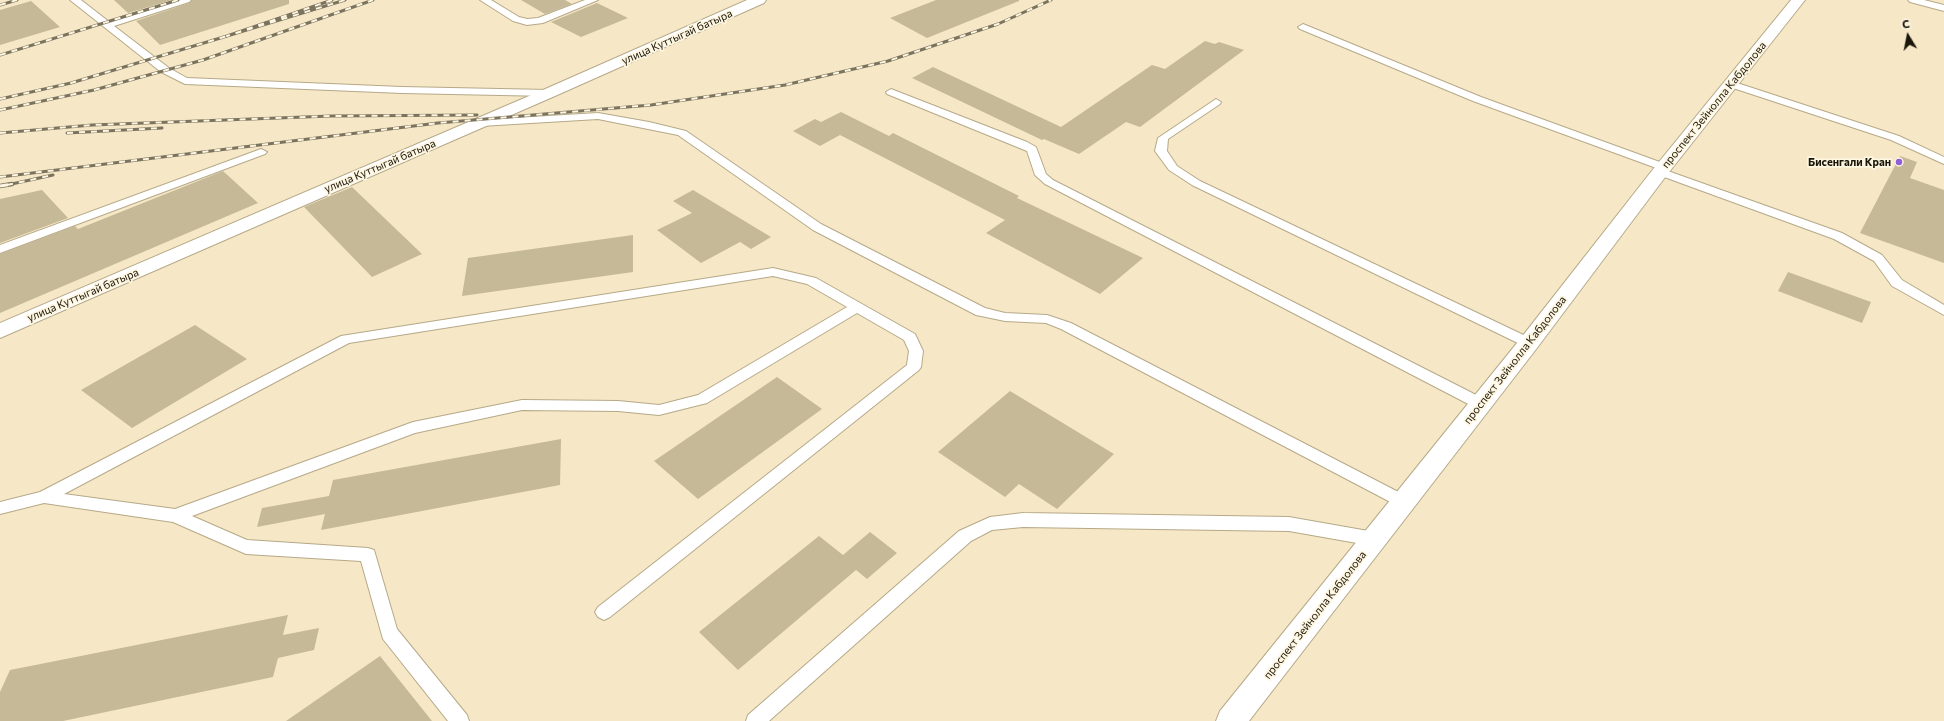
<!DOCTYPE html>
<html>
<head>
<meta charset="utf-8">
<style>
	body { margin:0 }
	#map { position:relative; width:1944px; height:721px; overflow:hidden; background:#f6e8c6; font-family:Commissioner,sans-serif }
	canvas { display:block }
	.north { position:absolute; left:1888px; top:16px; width:40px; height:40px; -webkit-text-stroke:3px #fef6e1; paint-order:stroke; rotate:350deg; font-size:11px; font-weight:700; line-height:16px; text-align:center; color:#1a1609 }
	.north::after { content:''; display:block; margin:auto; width:14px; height:18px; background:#1a1609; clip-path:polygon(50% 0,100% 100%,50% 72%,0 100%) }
</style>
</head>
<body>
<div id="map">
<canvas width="1944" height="721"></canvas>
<div class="north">С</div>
</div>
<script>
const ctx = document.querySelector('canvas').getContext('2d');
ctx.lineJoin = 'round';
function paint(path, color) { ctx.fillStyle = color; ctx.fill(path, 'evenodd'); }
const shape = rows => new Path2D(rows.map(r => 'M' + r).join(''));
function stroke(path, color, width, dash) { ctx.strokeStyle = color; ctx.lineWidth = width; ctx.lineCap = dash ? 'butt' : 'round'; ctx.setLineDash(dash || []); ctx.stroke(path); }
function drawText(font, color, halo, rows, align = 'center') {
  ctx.font = font + ' Commissioner,sans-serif'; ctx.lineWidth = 3.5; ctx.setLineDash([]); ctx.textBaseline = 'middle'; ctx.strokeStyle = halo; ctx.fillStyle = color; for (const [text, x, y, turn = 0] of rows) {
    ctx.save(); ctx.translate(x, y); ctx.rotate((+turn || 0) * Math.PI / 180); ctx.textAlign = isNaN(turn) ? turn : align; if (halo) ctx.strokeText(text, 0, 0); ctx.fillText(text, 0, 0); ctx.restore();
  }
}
const building = shape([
	[114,0,172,0,128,13],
	[192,0,289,0,289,4,160,45,136,21,189,3],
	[521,0,565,0,572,4,545,14],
	[936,0,1019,0,1019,1,927,38,890,18],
	[31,1,60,27,0,45,0,10],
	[597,3,628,18,581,37,551,22],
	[1205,41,1215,44,1219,42,1244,50,1140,127,1126,122,1079,154,1044,139,1042,140,912,78,933,67,1061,127,1152,65,1165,69],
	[841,112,889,136,893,133,1019,196,1017,198,1143,258,1100,294,986,233,1005,220,840,135,820,146,793,131,815,119,821,122],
	[1900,156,1917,162,1910,178,1944,190,1944,263,1860,233],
	[223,171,258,203,0,313,0,254,75,226,78,229],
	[352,187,422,254,372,277,304,207],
	[42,190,68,218,0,243,0,199],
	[693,190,771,237,751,249,740,242,701,263,657,230,692,213,673,201],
	[633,235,633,272,462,296,468,258],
	[1788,272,1871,302,1862,323,1778,291],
	[195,325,247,359,132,428,81,390],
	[777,377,822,409,698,499,654,461],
	[1010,391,1114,454,1057,509,1019,484,1005,497,938,452],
	[561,439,560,485,321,530,325,514,257,527,262,508,329,496,333,480],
	[870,532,897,553,867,579,856,570,738,670,699,632,819,536,843,555],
	[288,615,283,635,319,628,314,650,278,658,273,677,63,721,0,721,0,692,10,670],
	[380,656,432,721,286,721]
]);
const lane = shape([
	[70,0,81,0,108,21,177,0,191,0,189,2,114,26,169,68,187,78,402,87,549,90,554,93,549,96,402,93,185,84,161,72,70,0],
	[480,0,491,0,519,17,527,19,538,18,585,0,598,0,543,23,527,25,513,21,480,0],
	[1908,0,1924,0,1944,5,1944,11,1910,2,1908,0],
	[1303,24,1481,97,1668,165,1670,167,1665,170,1842,233,1882,255,1902,280,1944,305,1944,315,1892,286,1874,261,1834,239,1656,174,1654,172,1659,169,1473,101,1300,29,1298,27,1303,24],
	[1731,81,1899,136,1944,157,1944,164,1891,140,1727,86,1726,84,1727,82,1731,81],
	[891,89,1027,142,1036,147,1046,174,1053,180,1486,400,1488,404,1486,408,1481,409,1476,408,1045,184,1035,175,1027,151,887,94,886,92,891,89],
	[1216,99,1221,102,1220,104,1168,139,1167,151,1177,166,1200,181,1534,340,1536,343,1534,346,1529,348,1524,346,1192,185,1169,170,1155,151,1158,138,1216,99],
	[598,113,649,122,686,131,821,224,985,308,1005,313,1047,315,1071,323,1410,498,1412,502,1410,506,1404,508,1398,506,1061,329,1046,323,1005,321,976,315,813,230,678,135,598,119,481,126,476,123,481,120,598,113],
	[261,149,267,152,265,154,0,253,0,245,261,149],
	[773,268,816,278,915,334,923,351,921,367,919,370,610,617,604,620,598,617,595,612,598,607,907,365,909,351,904,340,857,313,707,403,659,415,618,411,522,410,415,433,192,516,247,540,368,548,374,550,397,629,467,715,469,721,448,721,383,639,361,561,246,554,173,522,44,503,0,514,0,502,40,492,341,336,773,268],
	[773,276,807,284,847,307,698,395,659,405,618,401,522,400,413,422,175,509,64,494,349,343,773,276],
	[1023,513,1289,517,1374,532,1380,534,1382,539,1380,544,1374,546,1289,531,1023,527,992,530,971,541,769,721,746,721,748,715,959,531,990,517,1023,513]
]);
const street = shape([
	[747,0,766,0,764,3,555,96,0,338,0,323,543,90,747,0]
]);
const secondary = shape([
	[1791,0,1805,0,1666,176,1537,348,1249,721,1216,721,1220,711,1521,338,1654,168,1791,0]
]);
const railFar1 = shape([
	[332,0,227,36,345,0],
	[0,5,17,0],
	[0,55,178,0],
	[0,99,71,83,227,36],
	[0,110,94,90,203,60,373,0],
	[0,133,92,125,331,116,477,115],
	[67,133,162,128],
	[0,177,438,123,651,105,785,85,888,61,998,24,1051,0],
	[7,185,53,175]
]);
const rail = shape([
	[0,186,12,184]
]);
const markers = [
	[1899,162,4,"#8f5ed8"]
];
const streetNames = [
	["улица Куттыгай батыра",677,37,-24],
	["проспект Зейнолла Кабдолова",1714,105,-51],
	["улица Куттыгай батыра",380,166,-23],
	["улица Куттыгай батыра",83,295,-23],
	["проспект Зейнолла Кабдолова",1515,360,-52],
	["проспект Зейнолла Кабдолова",1315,615,-52]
];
const poiNames = [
	["Бисенгали Кран",1891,162]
];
paint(building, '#c5b997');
stroke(lane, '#b6a988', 2);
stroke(street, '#b6a988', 2);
stroke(secondary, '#b6a988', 2);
paint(lane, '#fff');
paint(street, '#fff');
paint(secondary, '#fff');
stroke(railFar1, '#7b735d', 3);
stroke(rail, '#7b735d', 4.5);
stroke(railFar1, '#fef6e1', 2, [6]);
stroke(rail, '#fef6e1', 3, [8]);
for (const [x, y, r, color] of markers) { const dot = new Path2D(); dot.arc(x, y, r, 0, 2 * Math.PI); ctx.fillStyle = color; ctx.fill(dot); stroke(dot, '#fef6e1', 1.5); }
drawText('11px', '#1a1609', '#fef6e1', streetNames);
drawText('bold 11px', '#1a1609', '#fef6e1', poiNames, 'right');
</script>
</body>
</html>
